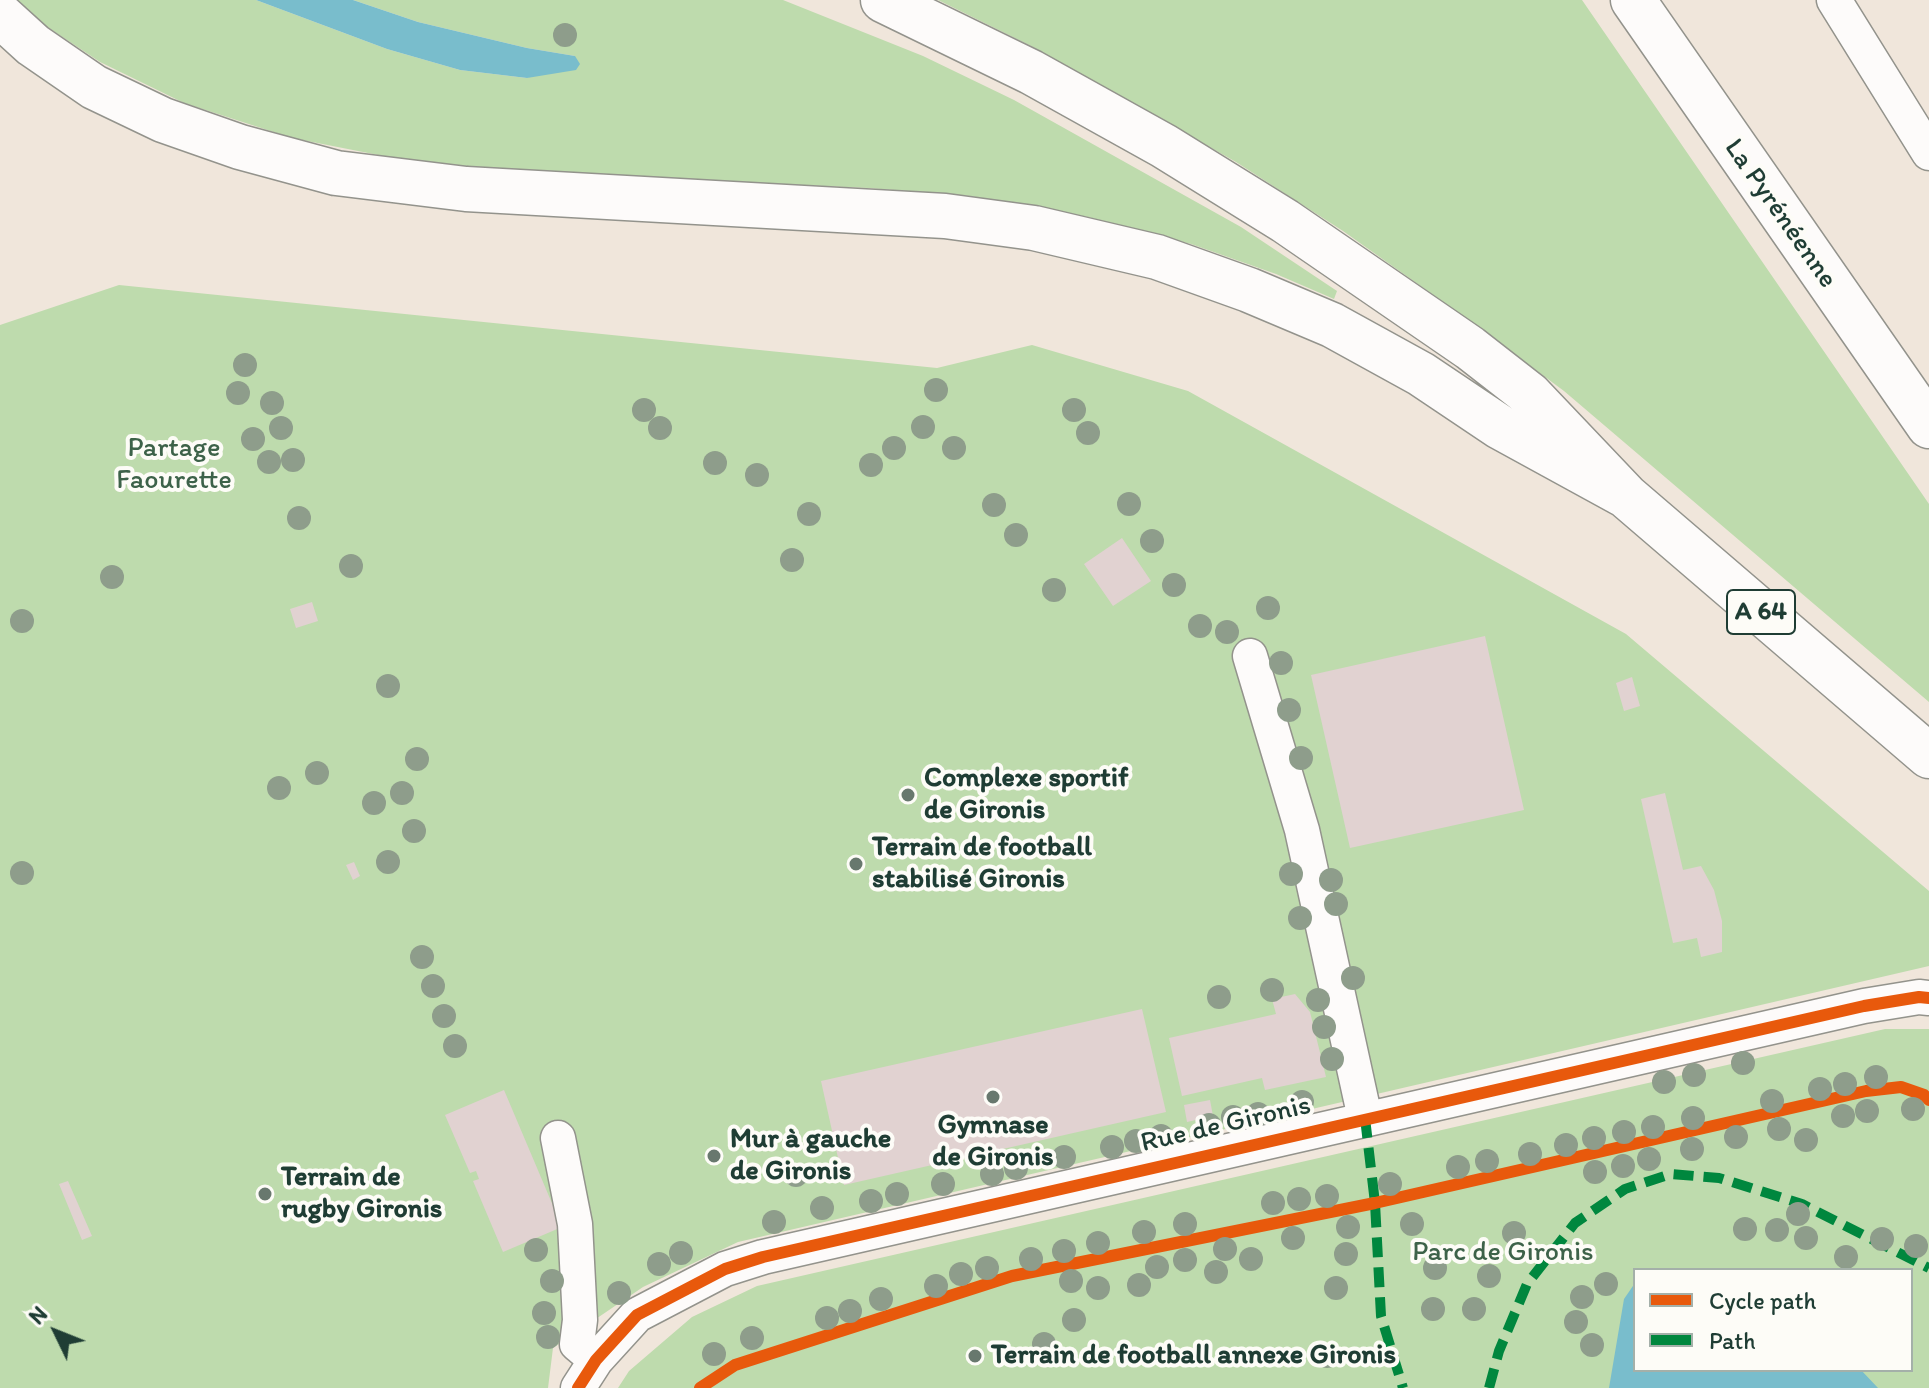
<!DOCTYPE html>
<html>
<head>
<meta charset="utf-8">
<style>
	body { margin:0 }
	#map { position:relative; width:1929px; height:1388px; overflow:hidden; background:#f0e6db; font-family:Itim,sans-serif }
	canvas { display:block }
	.legend { position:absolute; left:1633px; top:1268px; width:280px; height:104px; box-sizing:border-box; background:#fdfcf7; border:2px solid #a4b0a9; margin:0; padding:10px 14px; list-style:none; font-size:24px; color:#1f3d34 }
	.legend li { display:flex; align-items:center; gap:16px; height:40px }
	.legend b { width:40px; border:2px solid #a4b0a9 }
	.north { position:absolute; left:16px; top:1292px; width:80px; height:80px; -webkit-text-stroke:6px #fdfcf7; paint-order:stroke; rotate:313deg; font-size:22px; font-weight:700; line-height:32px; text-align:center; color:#1f3d34 }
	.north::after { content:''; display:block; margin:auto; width:28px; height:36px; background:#1f3d34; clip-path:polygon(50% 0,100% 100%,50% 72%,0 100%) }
</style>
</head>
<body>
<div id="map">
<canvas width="1929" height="1388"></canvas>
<ul class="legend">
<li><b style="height:10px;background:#e8590c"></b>Cycle path</li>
<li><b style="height:10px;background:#00873e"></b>Path</li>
</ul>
<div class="north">N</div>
</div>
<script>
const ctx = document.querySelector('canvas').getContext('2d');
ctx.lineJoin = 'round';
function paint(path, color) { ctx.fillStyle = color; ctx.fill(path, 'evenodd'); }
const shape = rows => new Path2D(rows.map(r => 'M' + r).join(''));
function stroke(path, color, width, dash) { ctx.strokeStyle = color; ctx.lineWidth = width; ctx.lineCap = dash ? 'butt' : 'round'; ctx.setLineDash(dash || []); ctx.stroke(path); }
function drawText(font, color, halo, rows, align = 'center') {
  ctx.font = font + ' Itim,sans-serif'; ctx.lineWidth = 8; ctx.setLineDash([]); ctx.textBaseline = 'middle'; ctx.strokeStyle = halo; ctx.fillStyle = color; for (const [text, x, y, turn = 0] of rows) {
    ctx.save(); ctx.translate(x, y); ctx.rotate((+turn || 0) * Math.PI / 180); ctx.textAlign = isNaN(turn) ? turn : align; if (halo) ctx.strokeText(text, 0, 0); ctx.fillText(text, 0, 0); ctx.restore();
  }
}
const green = shape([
	[17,0,256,0,387,49,460,70,527,78,575,56,527,48,418,22,353,0,783,0,923,56,1014,100,1241,227,1337,291,1334,299,1276,274,1191,244,1088,217,970,196,868,188,645,178,424,164,292,138,184,103,100,62,43,24],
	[938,0,1582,0,1929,504,1929,702,1564,391,1460,314,1343,231,1236,162,1033,47],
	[119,285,937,368,1032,345,1188,391,1626,634,1929,891,1929,966,738,1242,643,1287,553,1348,548,1388,0,1388,0,325],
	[1885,1029,1929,1029,1929,1388,618,1388,629,1371,692,1317,757,1286],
	[1635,1270,1911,1270,1911,1370,1635,1370]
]);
const water = shape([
	[256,0,353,0,418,22,527,48,575,56,580,64,576,70,527,78,460,70,387,49],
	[1635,1283,1635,1370,1861,1370,1878,1388,1609,1388,1624,1299]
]);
const building = shape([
	[1122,538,1151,581,1113,606,1084,564],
	[312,602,318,621,296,628,290,609],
	[1485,636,1524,810,1350,848,1311,675],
	[1632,677,1640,706,1624,711,1616,683],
	[1665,793,1683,870,1701,866,1714,890,1722,921,1722,952,1701,957,1697,938,1673,943,1641,799],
	[354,862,360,876,353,880,346,865],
	[1295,994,1310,1012,1326,1077,1265,1090,1262,1078,1182,1096,1169,1038,1276,1014,1272,999],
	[1142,1009,1166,1112,844,1185,821,1081],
	[504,1090,562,1227,503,1252,473,1181,479,1179,476,1171,470,1173,445,1115],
	[1210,1100,1213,1116,1187,1122,1184,1105],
	[68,1181,92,1236,82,1240,59,1184]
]);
const minor = shape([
	[1834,0,1929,153],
	[1250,656,1302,830,1365,1118],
	[558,1138,575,1224,580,1320,577,1344,596,1360],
	[578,1388,596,1360,637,1315,725,1269,763,1257,1864,1006,1919,997,1929,998]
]);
const highway = shape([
	[883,0,1031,72,1164,146,1285,221,1470,348,1529,394,1626,496,1929,756],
	[1633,0,1929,426],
	[0,15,33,45,94,87,163,120,240,147,336,173,466,189,945,216,1034,228,1157,257,1249,290,1332,325,1421,374,1500,427,1626,496]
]);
const quiet = shape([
	[1365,1118,1375,1203,1381,1316,1403,1388],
	[1489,1388,1499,1351,1527,1284,1575,1223,1625,1189,1671,1174,1719,1178,1802,1204,1929,1268]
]);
const cycleway = shape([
	[578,1388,596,1360,637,1315,725,1269,763,1257,1864,1006,1919,997,1929,998],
	[700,1388,735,1365,1012,1276,1375,1203,1866,1091,1901,1087,1924,1095,1929,1100]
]);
const trees = [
	[565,35],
	[245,365],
	[936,390],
	[238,393],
	[272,403],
	[644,410],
	[1074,410],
	[923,427],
	[281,428],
	[660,428],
	[1088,433],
	[253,439],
	[894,448],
	[954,448],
	[293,460],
	[269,462],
	[715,463],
	[871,465],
	[757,475],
	[1129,504],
	[994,505],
	[809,514],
	[299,518],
	[1016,535],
	[1152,541],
	[792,560],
	[351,566],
	[112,577],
	[1174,585],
	[1054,590],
	[1268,608],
	[22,621],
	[1200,626],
	[1227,632],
	[1281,663],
	[388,686],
	[1289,710],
	[1301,758],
	[417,759],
	[317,773],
	[279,788],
	[402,793],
	[374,803],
	[414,831],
	[388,862],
	[22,873],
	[1291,874],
	[1331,880],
	[1336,904],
	[1300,918],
	[422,957],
	[1353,978],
	[433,986],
	[1272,990],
	[1219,997],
	[1318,1000],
	[444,1016],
	[1324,1027],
	[455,1046],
	[1332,1059],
	[1743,1063],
	[1694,1075],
	[1876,1077],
	[1664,1082],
	[1845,1084],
	[1820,1089],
	[1772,1101],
	[1302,1102],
	[1913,1109],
	[1867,1111],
	[1258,1114],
	[1843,1116],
	[1233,1117],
	[1693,1118],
	[1209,1125],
	[1653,1127],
	[1779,1129],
	[1624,1132],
	[1161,1136],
	[1736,1137],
	[1594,1138],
	[1806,1140],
	[1136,1141],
	[1566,1145],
	[1112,1147],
	[1692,1149],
	[1530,1154],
	[1064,1157],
	[1649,1159],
	[1487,1161],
	[1623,1166],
	[1458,1167],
	[1016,1168],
	[1595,1172],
	[992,1174],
	[796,1175],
	[943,1184],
	[1390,1184],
	[897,1194],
	[1327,1196],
	[1299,1199],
	[871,1201],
	[1273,1203],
	[822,1208],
	[1798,1214],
	[774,1222],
	[1185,1224],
	[1412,1224],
	[1348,1227],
	[1745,1229],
	[1777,1230],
	[1144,1232],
	[1514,1233],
	[1293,1238],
	[1806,1238],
	[1882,1239],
	[1098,1243],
	[1916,1246],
	[1225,1249],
	[536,1250],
	[1064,1251],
	[681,1253],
	[1346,1254],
	[1846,1257],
	[1031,1259],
	[1251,1259],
	[1185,1260],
	[659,1264],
	[1157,1267],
	[987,1268],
	[1435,1268],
	[1216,1272],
	[961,1274],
	[1489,1276],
	[552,1281],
	[1071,1281],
	[1606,1284],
	[1139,1285],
	[936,1286],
	[1098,1288],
	[1336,1288],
	[619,1293],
	[1582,1297],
	[881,1299],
	[1433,1309],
	[1474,1309],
	[850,1311],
	[544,1313],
	[827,1318],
	[1074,1320],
	[1576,1322],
	[548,1337],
	[752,1338],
	[1044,1344],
	[1592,1345],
	[714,1354],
	[1327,1356]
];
const markers = [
	[908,795,8,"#68786e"],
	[856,864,8,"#68786e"],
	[993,1097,8,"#68786e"],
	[714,1156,8,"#68786e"],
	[265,1194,8,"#68786e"],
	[975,1356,8,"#68786e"]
];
const shields = [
	[1761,612,68]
];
const shieldNames = [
	["A 64",1761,612]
];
const streetNames = [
	["La Pyrénéenne",1780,214,55],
	["Rue de Gironis",1226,1125,-13]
];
const parkNames = [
	["Partage",174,449],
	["Faourette",174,481],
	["Parc de Gironis",1503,1253]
];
const poiNames = [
	["Complexe sportif",924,779],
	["de Gironis",924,811],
	["Terrain de football",872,848],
	["stabilisé Gironis",872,880],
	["Gymnase",993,1126,"center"],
	["de Gironis",993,1158,"center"],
	["Mur à gauche",730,1140],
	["de Gironis",730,1172],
	["Terrain de",281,1178],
	["rugby Gironis",281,1210],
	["Terrain de football annexe Gironis",991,1356]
];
paint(green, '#bedbad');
paint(water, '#79bdcc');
paint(building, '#e1d2d1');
stroke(minor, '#93938c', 37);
stroke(highway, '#93938c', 47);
stroke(minor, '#fdfbfa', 34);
stroke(highway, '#fdfbfa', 44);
stroke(quiet, '#00873e', 10, [20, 10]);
stroke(cycleway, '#e8590c', 12);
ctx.fillStyle = '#8e9d8b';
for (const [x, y] of trees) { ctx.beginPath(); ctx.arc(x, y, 12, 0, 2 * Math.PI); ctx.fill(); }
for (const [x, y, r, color] of markers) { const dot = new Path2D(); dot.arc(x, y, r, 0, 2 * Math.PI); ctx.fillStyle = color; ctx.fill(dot); stroke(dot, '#fdfcf7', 3); }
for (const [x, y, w] of shields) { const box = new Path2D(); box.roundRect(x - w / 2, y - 22, w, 44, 6); ctx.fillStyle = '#fdfcf7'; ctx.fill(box); stroke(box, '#1f3d34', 2); }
drawText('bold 26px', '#1f3d34', null, shieldNames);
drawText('28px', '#1f3d34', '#fdfcf7', streetNames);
drawText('28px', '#3d6249', '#fdfcf7', parkNames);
drawText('bold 28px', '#1f3d34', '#fdfcf7', poiNames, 'left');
</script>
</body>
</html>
